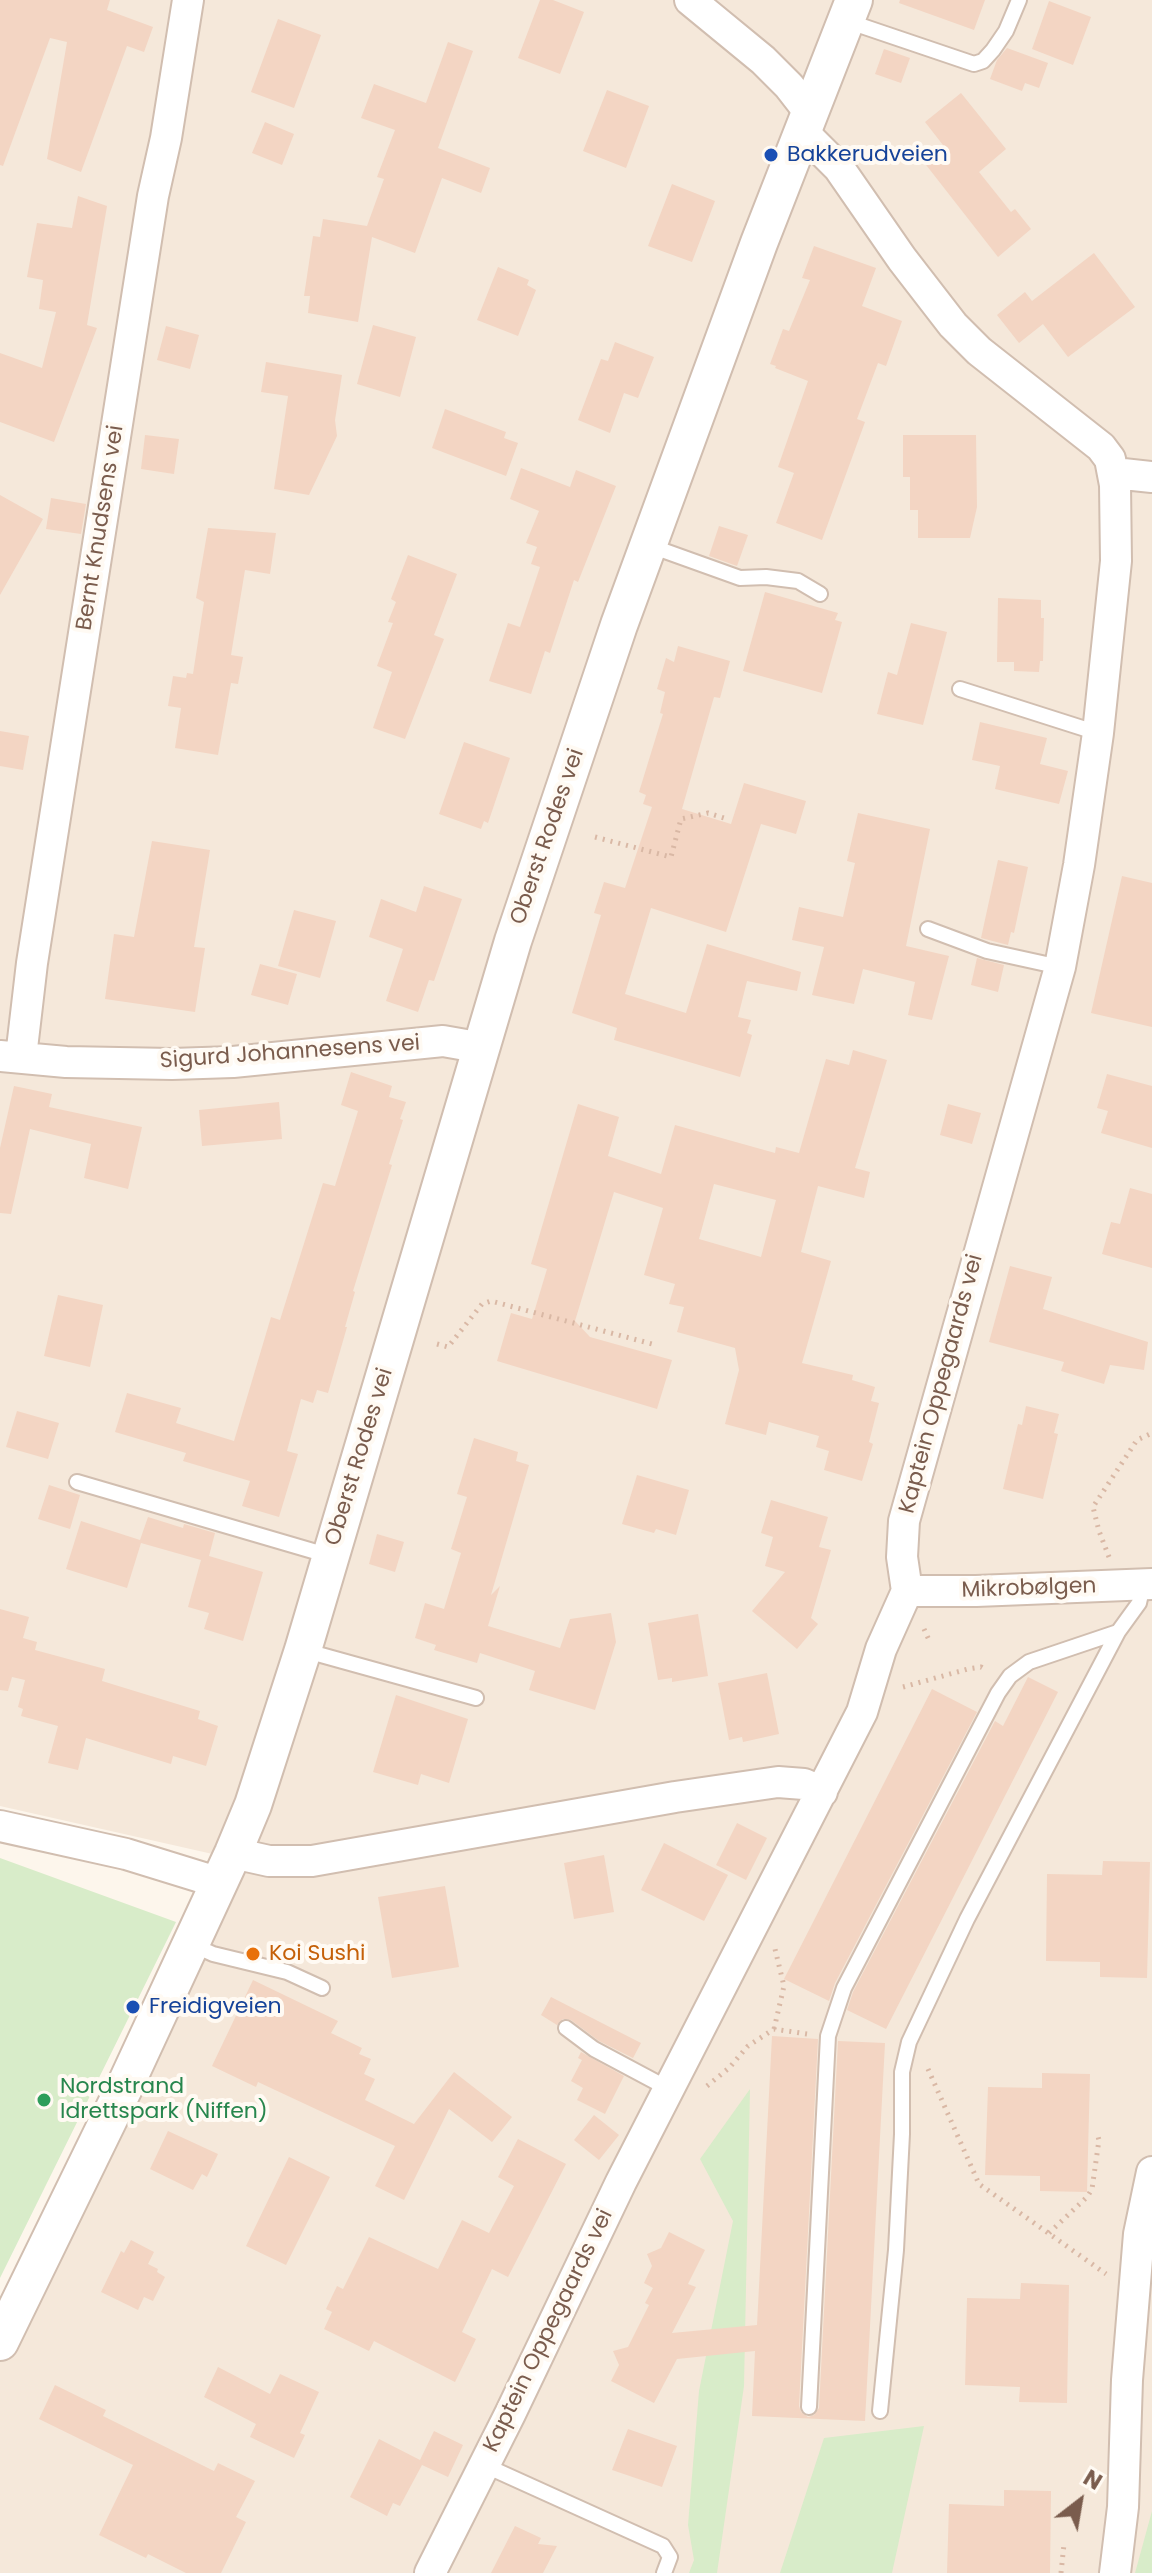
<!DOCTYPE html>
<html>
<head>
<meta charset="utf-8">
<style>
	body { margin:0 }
	#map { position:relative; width:1152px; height:2573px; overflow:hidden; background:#fdf6ec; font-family:Poppins,sans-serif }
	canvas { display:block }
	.north { position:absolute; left:1040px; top:2461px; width:80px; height:80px; -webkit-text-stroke:6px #fffaf3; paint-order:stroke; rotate:31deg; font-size:22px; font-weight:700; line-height:32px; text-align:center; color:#7a5c4d }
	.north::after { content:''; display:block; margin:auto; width:28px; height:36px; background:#7a5c4d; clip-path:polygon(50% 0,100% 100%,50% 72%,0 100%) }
</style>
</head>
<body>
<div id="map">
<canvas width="1152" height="2573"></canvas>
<div class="north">N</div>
</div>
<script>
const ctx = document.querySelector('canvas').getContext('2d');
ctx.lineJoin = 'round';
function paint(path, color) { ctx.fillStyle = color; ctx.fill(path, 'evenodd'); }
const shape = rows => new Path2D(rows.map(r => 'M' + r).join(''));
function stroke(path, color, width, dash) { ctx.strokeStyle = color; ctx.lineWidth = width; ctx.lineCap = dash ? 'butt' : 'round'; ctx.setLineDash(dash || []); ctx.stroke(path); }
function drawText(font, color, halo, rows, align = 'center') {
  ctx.font = font + ' Poppins,sans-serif'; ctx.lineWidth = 8; ctx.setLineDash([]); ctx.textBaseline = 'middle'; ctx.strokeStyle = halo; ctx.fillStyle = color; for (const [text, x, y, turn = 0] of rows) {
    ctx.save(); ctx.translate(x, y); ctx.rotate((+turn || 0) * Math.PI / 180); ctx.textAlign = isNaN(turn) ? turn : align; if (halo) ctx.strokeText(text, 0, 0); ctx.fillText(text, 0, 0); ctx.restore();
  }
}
const residential = shape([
	[0,0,1152,0,1152,2573,0,2573,0,2337,217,1855,0,1806]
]);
const green = shape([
	[0,1858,176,1922,0,2278],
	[750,2089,744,2386,717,2573,689,2573,694,2560,688,2525,699,2391,733,2221,700,2159],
	[924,2426,892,2573,780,2573,824,2438],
	[1152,2511,1152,2573,1135,2573]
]);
const building = shape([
	[0,0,110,0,107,10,153,27,144,52,127,46,81,172,47,159,67,42,50,38,3,166,0,165],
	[540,0,553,0,584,12,560,74,518,58],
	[900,0,985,0,974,30,899,3],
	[1049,1,1091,17,1073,65,1032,49],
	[278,19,321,35,294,108,251,92],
	[448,42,473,51,438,148,490,168,481,193,442,178,415,253,372,237,358,322,308,313,310,296,304,296,313,236,320,237,323,219,367,226,384,179,377,177,395,130,361,118,374,84,426,103],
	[1007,48,1048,63,1039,88,1025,83,1022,91,990,79,997,60],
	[884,49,910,58,901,83,875,74],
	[607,90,649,106,626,168,583,151],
	[961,93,1006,149,979,172,1011,212,1015,209,1031,229,998,257,923,161,943,145,925,122],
	[265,122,294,134,282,165,252,153],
	[672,184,715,201,692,262,648,246],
	[78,196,107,206,87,325,97,328,54,442,0,422,0,353,42,368,56,312,39,309,43,280,27,277,37,223,72,228],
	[814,246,876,268,862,306,902,321,886,366,878,363,857,419,865,422,822,540,776,523,794,473,778,467,808,381,775,368,776,366,770,364,783,329,789,331,810,280,802,278],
	[1094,253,1135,307,1068,357,1043,324,1019,343,997,315,1025,292,1032,301],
	[498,267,529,280,527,285,536,290,518,336,477,320],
	[373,325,416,337,400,397,357,384],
	[166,326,199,335,190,369,157,360],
	[615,342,654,357,638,398,624,393,610,433,578,420,601,359,608,361],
	[266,362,342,375,335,420,337,436,309,495,274,489,288,396,261,392],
	[445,409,506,432,504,438,518,443,506,476,432,448],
	[145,435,179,439,174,474,141,469],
	[903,435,976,435,977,507,970,538,918,538,918,510,910,510,910,477,903,477],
	[521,468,570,487,576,470,616,486,578,582,574,580,550,653,545,651,531,694,489,681,508,623,520,627,540,567,531,564,537,547,526,543,539,511,510,499],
	[0,495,43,519,0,595],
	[51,498,86,504,81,534,46,529],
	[719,526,748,535,737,566,709,556],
	[208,528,276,533,270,574,245,570,231,655,243,657,238,684,231,683,218,755,175,748,181,708,168,706,173,676,186,678,187,673,193,674,204,602,196,598],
	[408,555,457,574,434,635,444,639,405,739,373,728,392,672,377,666,393,623,388,622,396,602,391,599],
	[765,592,838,613,835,620,842,622,822,693,743,671],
	[998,598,1041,600,1041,618,1044,618,1043,661,1040,661,1039,672,1014,671,1014,662,997,662],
	[911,623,947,632,923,725,877,714,888,672,897,675],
	[678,646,730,661,720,698,714,697,682,809,731,824,744,783,806,801,796,834,761,824,726,932,651,908,625,994,686,1013,707,944,801,972,797,991,747,981,738,1017,751,1020,747,1033,752,1035,740,1077,614,1040,617,1028,572,1013,601,915,594,913,604,882,625,888,652,807,643,804,646,795,639,792,663,714,660,713,665,692,657,689,666,658,674,662],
	[980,722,1047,738,1040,764,1068,771,1059,804,995,789,1000,766,972,760],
	[0,731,29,736,23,770,0,766],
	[464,742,510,758,488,823,484,821,481,829,439,814],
	[858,813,930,829,906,946,949,956,932,1020,908,1015,915,982,863,969,854,1004,812,995,824,947,792,940,799,907,843,917,855,863,847,861],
	[152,841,210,850,194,947,205,948,195,1012,105,999,114,934,134,937],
	[998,860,1028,867,1014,933,1011,932,1008,945,981,938],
	[1122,876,1152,883,1152,1027,1091,1013],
	[424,886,462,899,434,981,429,980,418,1012,386,1001,403,949,369,937,381,899,416,912],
	[294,910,336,921,320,978,278,966],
	[977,958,1004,965,998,992,971,985],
	[260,964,297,974,288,1005,251,995],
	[853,1050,887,1060,855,1168,870,1172,864,1198,818,1186,801,1252,831,1261,802,1363,853,1375,852,1380,875,1387,871,1401,879,1403,869,1442,873,1444,862,1481,824,1470,829,1451,816,1447,819,1436,769,1422,766,1435,725,1424,739,1370,735,1348,677,1332,684,1307,669,1304,675,1284,644,1275,663,1208,614,1192,575,1321,590,1337,672,1360,657,1409,497,1361,511,1313,532,1319,547,1269,531,1264,578,1104,619,1117,608,1156,661,1174,675,1125,775,1153,776,1147,799,1153,826,1059,849,1065],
	[714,1184,776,1200,761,1257,699,1239],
	[351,1072,392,1086,389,1097,406,1102,400,1119,403,1120,389,1164,392,1165,353,1291,355,1292,345,1327,347,1327,328,1393,317,1390,313,1403,301,1399,287,1451,298,1454,279,1517,242,1506,250,1481,183,1461,186,1453,115,1432,127,1393,181,1408,176,1423,234,1441,271,1317,280,1320,323,1183,335,1186,358,1111,341,1105],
	[1107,1074,1152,1086,1152,1148,1101,1133,1108,1111,1097,1108],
	[14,1086,52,1094,49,1107,142,1127,128,1189,84,1178,91,1144,30,1129,11,1214,0,1213,0,1148],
	[279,1102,282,1139,202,1146,199,1110],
	[948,1104,981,1113,972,1144,940,1135],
	[1130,1188,1152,1194,1152,1268,1102,1254,1111,1222,1120,1224],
	[1010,1266,1052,1277,1043,1309,1148,1342,1144,1370,1110,1365,1104,1384,1061,1371,1064,1362,989,1342],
	[58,1295,103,1305,90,1367,44,1356],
	[1026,1406,1059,1414,1054,1433,1058,1434,1043,1499,1003,1489,1018,1424,1022,1425],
	[17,1411,59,1423,48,1459,6,1447],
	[474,1438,518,1452,516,1461,529,1465,491,1595,500,1586,488,1626,560,1648,570,1619,611,1613,616,1642,595,1710,529,1690,535,1671,480,1653,477,1663,434,1650,436,1645,415,1638,425,1603,444,1609,461,1553,451,1549,467,1497,457,1494],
	[637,1475,689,1490,676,1535,656,1529,654,1533,622,1524],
	[49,1485,80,1495,70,1529,38,1519],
	[771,1500,828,1517,819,1547,831,1550,811,1618,818,1624,797,1649,752,1611,785,1572,765,1566,773,1537,761,1533],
	[148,1517,183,1528,184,1524,215,1533,209,1556,263,1572,243,1641,204,1629,209,1613,188,1607,201,1560,141,1543,127,1588,66,1569,81,1521,140,1540],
	[377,1534,404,1542,395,1572,369,1564],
	[0,1609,29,1617,23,1638,37,1642,35,1650,105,1669,102,1681,200,1711,198,1719,218,1726,206,1766,173,1756,171,1764,86,1738,78,1770,48,1763,58,1726,21,1716,23,1709,18,1707,25,1680,12,1677,8,1691,0,1690],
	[698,1614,708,1676,672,1682,672,1678,658,1680,648,1623],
	[767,1673,779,1734,743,1742,742,1737,729,1740,718,1683],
	[1028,1677,1058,1692,886,2029,847,2010,853,1992,995,1721,1003,1726],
	[932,1689,977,1712,835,1983,829,2001,784,1979],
	[396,1695,468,1719,449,1783,421,1774,418,1785,373,1772],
	[737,1823,767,1838,746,1880,716,1865],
	[664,1843,728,1875,704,1921,641,1890],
	[604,1855,614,1912,574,1919,564,1863],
	[1103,1861,1150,1862,1147,1978,1100,1977,1100,1962,1046,1961,1047,1874,1102,1875],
	[445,1886,459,1967,392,1978,378,1897],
	[253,1980,338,2021,331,2033,362,2048,359,2054,371,2059,364,2074,375,2079,365,2100,414,2124,454,2072,512,2117,492,2142,449,2109,404,2200,375,2186,395,2146,258,2082,256,2087,212,2066],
	[551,1997,641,2043,633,2058,599,2041,571,2020,563,2019,557,2025,541,2015],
	[772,2036,818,2039,799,2406,801,2412,808,2417,814,2415,819,2408,838,2041,885,2043,865,2421,752,2416,755,2351,677,2359,654,2403,611,2381,619,2365,613,2351,628,2347,649,2305,645,2303,653,2288,644,2283,652,2266,647,2254,661,2248,669,2232,705,2250,688,2284,696,2287,672,2333,757,2325],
	[581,2052,624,2076,605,2114,577,2100,583,2088,571,2081,582,2060,578,2058],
	[1042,2073,1090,2074,1087,2192,1040,2191,1040,2176,985,2175,988,2087,1042,2088],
	[594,2115,619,2135,599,2160,574,2140],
	[168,2131,218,2154,207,2177,202,2174,193,2190,150,2169],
	[518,2139,566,2164,508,2277,492,2269,462,2332,476,2339,455,2382,374,2341,369,2351,324,2329,332,2312,326,2309,337,2286,343,2289,369,2237,438,2269,462,2220,489,2233,514,2186,498,2177],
	[289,2157,330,2177,286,2265,246,2246],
	[131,2240,154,2252,148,2264,158,2269,157,2272,165,2277,153,2301,144,2297,138,2310,101,2292,121,2251,124,2253],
	[1021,2283,1069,2285,1067,2403,1019,2402,1020,2387,965,2385,967,2298,1020,2299],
	[218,2367,270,2394,280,2374,319,2392,300,2433,305,2435,294,2458,250,2437,256,2424,204,2397],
	[55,2385,106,2410,103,2416,214,2471,218,2463,255,2481,236,2517,246,2522,221,2573,186,2573,148,2554,146,2558,99,2535,133,2465,39,2419],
	[628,2429,677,2446,662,2487,612,2470],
	[434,2431,463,2445,448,2477,422,2465,400,2506,393,2503,387,2516,350,2497,379,2439,420,2460],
	[1004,2490,1051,2491,1050,2573,947,2573,949,2504,1004,2506],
	[515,2526,541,2538,538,2544,557,2546,543,2573,491,2573]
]);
const path = shape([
	[595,837,671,857,681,819,708,813,724,818],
	[437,1344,448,1347,482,1304,491,1301,656,1345],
	[1109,1557,1099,1531,1093,1507,1137,1440,1152,1433],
	[924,1629,929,1640],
	[903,1687,968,1669,981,1667,986,1670],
	[774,2029,784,1986,775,1949],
	[928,2069,979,2184,1106,2274],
	[707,2086,729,2068,748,2046,774,2029,807,2034],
	[1049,2233,1087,2197,1092,2189,1099,2140,1097,2133],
	[1061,2573,1064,2544]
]);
const service = shape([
	[847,21,974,64,983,61,993,50,1006,31,1019,0],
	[648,545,740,578,766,577,798,581,820,594],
	[960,689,1098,733],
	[928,929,987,951,1060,967],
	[77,1482,330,1556],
	[303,1650,476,1698],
	[191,1944,213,1954,287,1972,322,1988],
	[566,2028,594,2049,669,2089],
	[809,2407,828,2036,844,1988,998,1693,1010,1676,1029,1662,1118,1632],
	[880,2411,896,2250,902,2134,902,2072,909,2042,967,1919,1118,1632,1139,1603,1143,1585],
	[484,2465,663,2546,670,2557,664,2573]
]);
const minor = shape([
	[690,0,763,60,789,86,810,113],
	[1114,473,1152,477],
	[0,1056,66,1062,172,1064,233,1062,443,1041,483,1048],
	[21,1057,32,963,153,196,166,138,188,0],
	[907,1591,976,1591,1152,1584],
	[0,1826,126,1854,220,1883],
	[233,1853,269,1861,312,1861,675,1797,778,1782,804,1784,822,1792],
	[430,2573,510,2414,621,2182,862,1712,881,1649,907,1591,902,1557,904,1521,1060,967,1079,865,1098,733,1116,561,1115,485,1110,459,1101,447,979,351,953,325,902,259,839,168,803,132],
	[1115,2573,1123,2507,1127,2380,1139,2234,1152,2172]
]);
const tertiary = shape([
	[0,2342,124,2088,233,1853,253,1805,303,1650,513,941,619,625,759,243,854,0]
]);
const markers = [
	[771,155,8,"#1a4fb4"],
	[253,1954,8,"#e8710a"],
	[133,2007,8,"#1a4fb4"],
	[44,2100,8,"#2e9e5b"]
];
const transitNames = [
	["Bakkerudveien",787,155],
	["Freidigveien",149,2007]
];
const streetNames = [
	["Bernt Knudsens vei",101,528,-81],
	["Oberst Rodes vei",548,837,-71],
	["Sigurd Johannesens vei",290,1053,-4],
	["Kaptein Oppegaards vei",942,1384,-75],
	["Oberst Rodes vei",360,1457,-73],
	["Mikrobølgen",1029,1589,-2],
	["Kaptein Oppegaards vei",549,2331,-64]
];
const foodNames = [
	["Koi Sushi",269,1954]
];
const leisureNames = [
	["Nordstrand",60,2087],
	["Idrettspark (Niffen)",60,2112]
];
paint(residential, '#f5e8da');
paint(green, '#d8ecc9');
paint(building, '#f3d5c3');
stroke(service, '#d1beb0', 18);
stroke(minor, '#d1beb0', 34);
stroke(tertiary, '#d1beb0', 40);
stroke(path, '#d9b8a5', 5, [2, 6]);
stroke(service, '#fff', 14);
stroke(minor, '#fff', 30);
stroke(tertiary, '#fff', 36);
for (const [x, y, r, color] of markers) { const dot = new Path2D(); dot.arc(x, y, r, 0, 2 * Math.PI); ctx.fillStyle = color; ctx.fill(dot); stroke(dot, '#fffaf3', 3); }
drawText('22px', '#164399', '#fffaf3', transitNames, 'left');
drawText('22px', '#7a5c4d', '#fffaf3', streetNames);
drawText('22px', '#c56008', '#fffaf3', foodNames, 'left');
drawText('22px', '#27864d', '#fffaf3', leisureNames, 'left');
</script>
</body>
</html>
